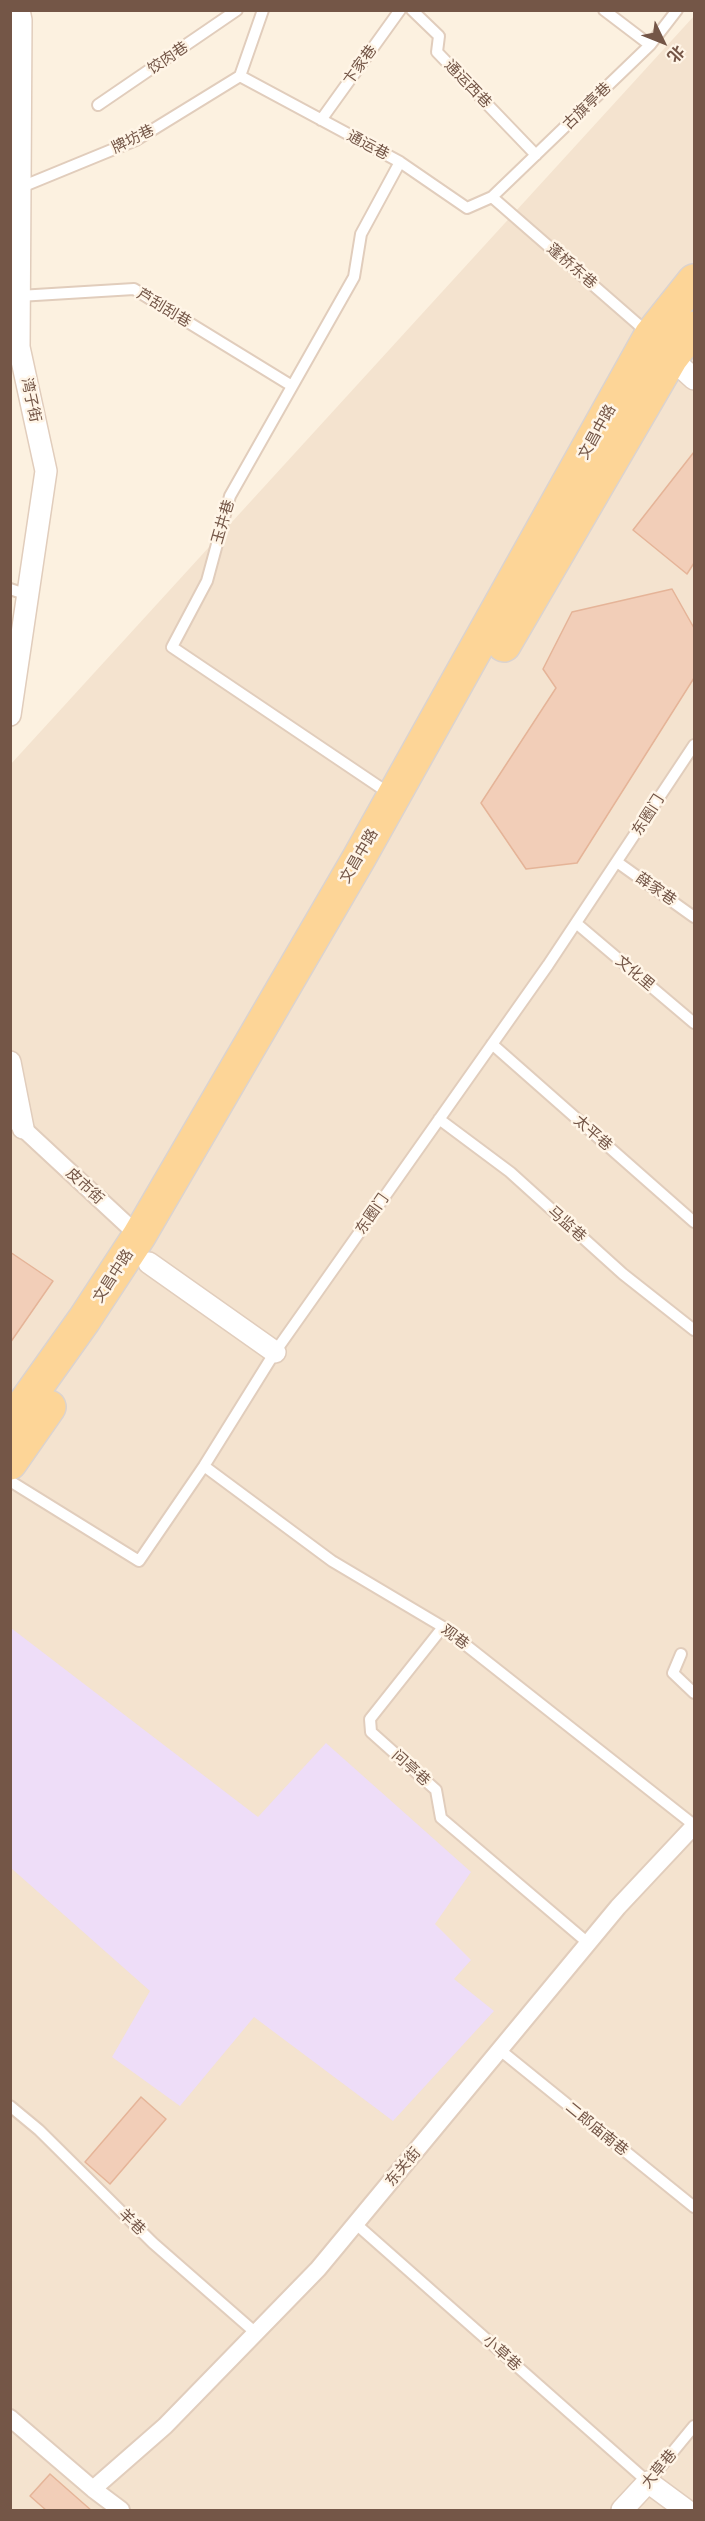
<!DOCTYPE html>
<html>
<head>
<meta charset="utf-8">
<style>
	body { margin:0 }
	#map { position:relative; width:705px; height:2521px; overflow:hidden; background:#fcf1e0; font-family:"Golos Text","Noto Sans SC",sans-serif }
	canvas { display:block }
	.frame { position:absolute; inset:0; border:12px solid #745647; pointer-events:none }
	.north { position:absolute; left:633px; top:12px; width:60px; height:60px; -webkit-text-stroke:4px #fff5e7; paint-order:stroke; rotate:133deg; font-size:16px; font-weight:700; line-height:24px; text-align:center; color:#745647 }
	.north::after { content:''; display:block; margin:auto; width:21px; height:27px; background:#745647; clip-path:polygon(50% 0,100% 100%,50% 72%,0 100%) }
</style>
</head>
<body>
<div id="map">
<canvas width="705" height="2521"></canvas>
<div class="frame"></div>
<div class="north">北</div>
</div>
<script>
const ctx = document.querySelector('canvas').getContext('2d');
ctx.lineJoin = 'round';
function paint(path, color) { ctx.fillStyle = color; ctx.fill(path, 'evenodd'); }
const shape = rows => new Path2D(rows.map(r => 'M' + r).join(''));
function stroke(path, color, width, dash) { ctx.strokeStyle = color; ctx.lineWidth = width; ctx.lineCap = dash ? 'butt' : 'round'; ctx.setLineDash(dash || []); ctx.stroke(path); }
function drawText(font, color, halo, rows, align = 'center') {
  ctx.font = font + ' "Golos Text","Noto Sans SC",sans-serif'; ctx.lineWidth = 5; ctx.setLineDash([]); ctx.textBaseline = 'middle'; ctx.strokeStyle = halo; ctx.fillStyle = color; for (const [text, x, y, turn = 0] of rows) {
    ctx.save(); ctx.translate(x, y); ctx.rotate((+turn || 0) * Math.PI / 180); ctx.textAlign = isNaN(turn) ? turn : align; if (halo) ctx.strokeText(text, 0, 0); ctx.fillText(text, 0, 0); ctx.restore();
  }
}
const residential = shape([
	[694,16,694,2510,11,2510,10,765]
]);
const education = shape([
	[11,1628,258,1817,326,1743,471,1872,435,1924,471,1960,454,1979,494,2011,393,2121,254,2017,180,2106,112,2057,150,1991,11,1868]
]);
const building = shape([
	[694,452,694,563,687,574,633,530,694,452],
	[672,589,694,628,694,678,577,863,526,869,481,803,556,688,543,669,572,612,672,589],
	[10,1252,53,1281,10,1343,10,1252],
	[141,2097,166,2119,110,2184,85,2162,141,2097],
	[50,2474,92,2511,47,2511,30,2496,50,2474]
]);
const service = shape([
	[412,10,439,36,437,52,536,155],
	[604,10,650,45],
	[240,76,400,162,467,208,492,197,650,45,677,10],
	[240,76,263,10],
	[98,105,237,10],
	[321,120,400,10],
	[19,188,136,140,240,76],
	[492,197,648,333],
	[19,296,134,289,292,386],
	[10,589,28,595],
	[390,794,172,647,207,581,230,496,354,277,361,234,400,162],
	[617,862,694,917],
	[576,923,694,1023],
	[492,1044,694,1222],
	[439,1119,510,1172,623,1274,694,1330],
	[204,1466,332,1561,443,1627,694,1825],
	[10,1481,139,1561,204,1466,275,1352,548,965,694,745],
	[443,1627,370,1719,371,1732,436,1790,441,1818,588,1943],
	[681,1654,673,1673,694,1693],
	[500,2050,694,2207],
	[10,2106,39,2130,153,2243,257,2334],
	[356,2224,648,2482,694,2426]
]);
const pedestrian = shape([
	[14,1120,139,1236,141,1240],
	[10,2418,93,2489,165,2426,318,2269,618,1907,694,1826],
	[93,2489,121,2510]
]);
const minor = shape([
	[671,358,694,379],
	[10,715,46,471,19,347,21,20,19,10],
	[10,1062,23,1128],
	[149,1263,275,1352],
	[622,2510,648,2482,686,2510]
]);
const primary = shape([
	[504,645,671,358,694,328],
	[10,1424,84,1320,139,1236,359,858,651,335,694,281],
	[10,1463,49,1407]
]);
const streetNames = [
	["饺肉巷",168,58,-34],
	["卞家巷",360,65,-54],
	["通运西巷",468,84,46],
	["古旗亭巷",587,106,-44],
	["牌坊巷",133,139,-26],
	["通运巷",368,145,28],
	["蓬桥东巷",572,266,41],
	["芦刮刮巷",164,308,31],
	["湾子街",31,400,78],
	["文昌中路",597,432,-61],
	["玉井巷",223,522,-74],
	["东圈门",648,815,-57],
	["文昌中路",359,856,-60],
	["薛家巷",656,889,35],
	["文化里",635,973,40],
	["太平巷",593,1133,41],
	["皮市街",85,1186,43],
	["东圈门",372,1214,-55],
	["马监巷",567,1224,42],
	["文昌中路",113,1276,-57],
	["观巷",455,1637,37],
	["问亭巷",411,1768,42],
	["二郎庙南巷",597,2129,39],
	["东关街",403,2167,-50],
	["羊巷",132,2222,45],
	["小草巷",502,2353,42],
	["大草巷",659,2469,-50]
];
paint(residential, '#f4e3cf');
paint(education, '#eeddf8');
paint(building, '#f2ceb8');
stroke(building, '#e5b498', 1.5);
stroke(service, '#e1cdbc', 14);
stroke(pedestrian, '#e1cdbc', 20);
stroke(minor, '#e1cdbc', 24);
stroke(primary, '#dbd3cf', 36);
stroke(service, '#fff', 10);
stroke(pedestrian, '#fff', 16);
stroke(minor, '#fff', 21);
stroke(primary, '#fdd597', 33);
drawText('15px', '#745647', '#fff5e7', streetNames);
</script>
</body>
</html>
